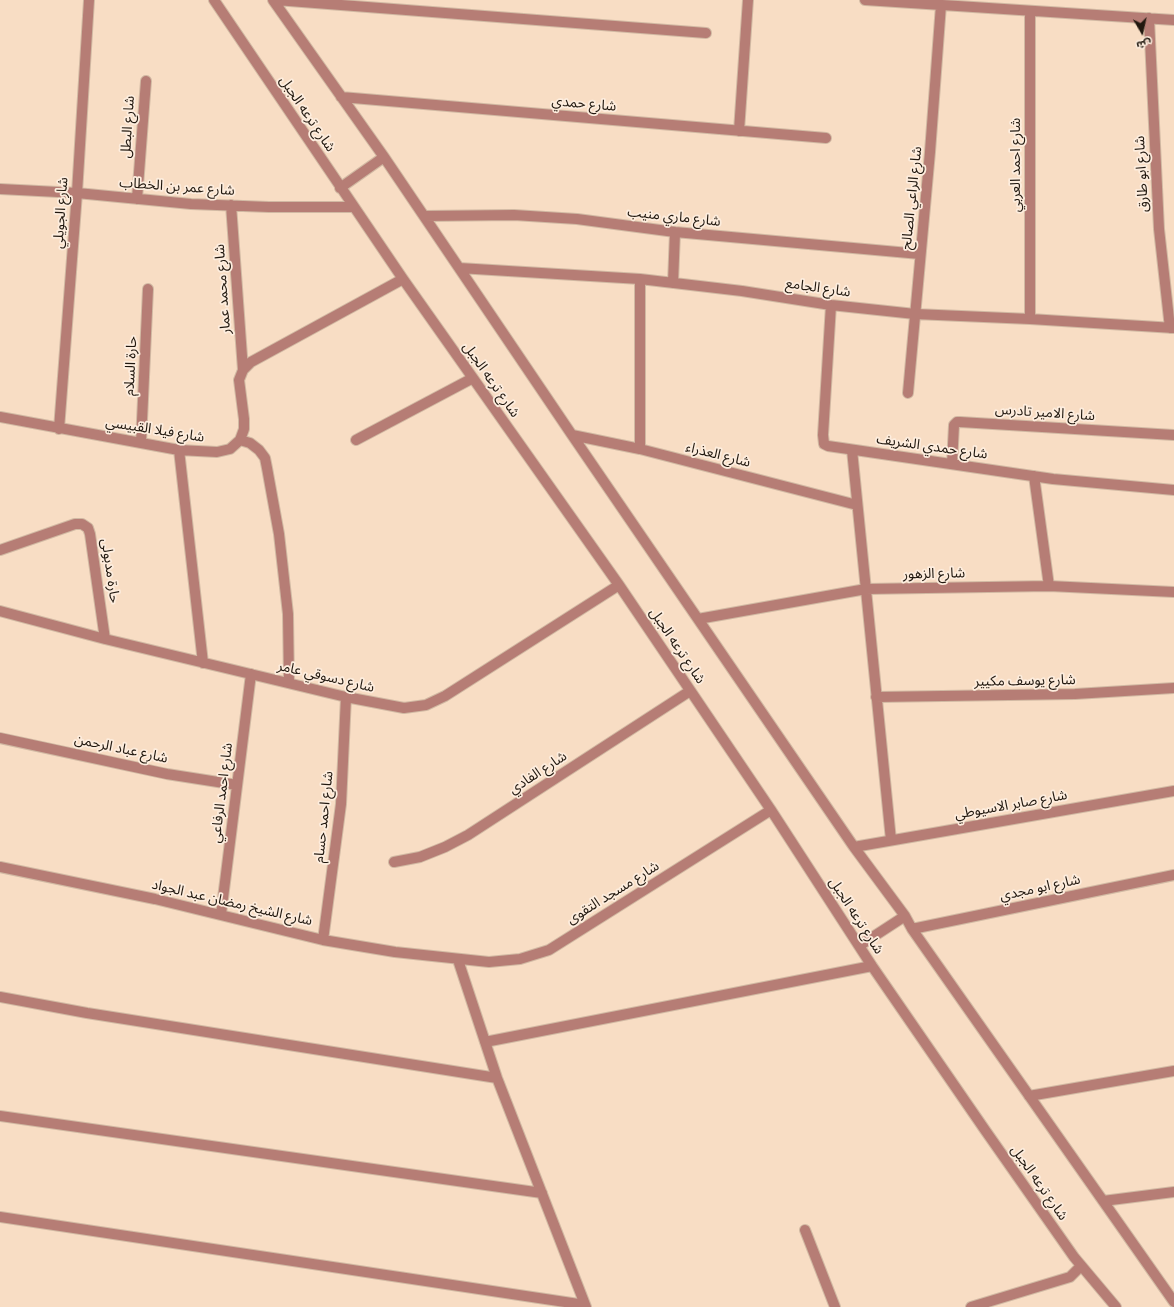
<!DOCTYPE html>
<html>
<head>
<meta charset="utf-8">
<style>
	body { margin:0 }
	#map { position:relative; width:1174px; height:1307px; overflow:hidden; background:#f8ddc4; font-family:"Fira Sans Condensed","Noto Sans Arabic",sans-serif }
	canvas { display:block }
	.north { position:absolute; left:1122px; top:12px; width:40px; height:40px; -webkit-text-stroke:3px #fdedde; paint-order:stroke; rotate:171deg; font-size:11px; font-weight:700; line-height:16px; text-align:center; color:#20170e }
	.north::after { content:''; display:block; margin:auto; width:14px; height:18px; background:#20170e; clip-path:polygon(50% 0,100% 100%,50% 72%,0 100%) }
</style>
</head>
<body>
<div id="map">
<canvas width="1174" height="1307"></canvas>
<div class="north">ش</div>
</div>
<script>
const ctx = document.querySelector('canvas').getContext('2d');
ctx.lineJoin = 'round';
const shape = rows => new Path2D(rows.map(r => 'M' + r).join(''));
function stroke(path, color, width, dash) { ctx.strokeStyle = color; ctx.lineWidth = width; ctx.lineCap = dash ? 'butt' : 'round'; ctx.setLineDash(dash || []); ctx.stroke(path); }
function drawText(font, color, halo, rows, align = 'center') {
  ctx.font = font + ' "Fira Sans Condensed","Noto Sans Arabic",sans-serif'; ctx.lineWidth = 3.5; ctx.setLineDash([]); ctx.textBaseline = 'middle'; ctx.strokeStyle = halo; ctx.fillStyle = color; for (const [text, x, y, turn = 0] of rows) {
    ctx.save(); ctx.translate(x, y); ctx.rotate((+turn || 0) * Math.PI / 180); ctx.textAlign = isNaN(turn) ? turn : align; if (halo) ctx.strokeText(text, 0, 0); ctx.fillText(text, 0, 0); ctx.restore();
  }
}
const street = shape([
	[214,0,403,279,619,585,771,810,872,966,985,1130,1074,1257,1116,1307],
	[273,0,384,157,572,435,854,847,905,916,912,929,1174,1302],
	[276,0,706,33],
	[865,0,1174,20],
	[1030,11,1030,319],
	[1149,18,1159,229,1170,328],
	[341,97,826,138],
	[739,131,748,0],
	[340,188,384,157],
	[0,189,77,193,191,204,269,207,353,207],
	[137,199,146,81],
	[231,205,243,370],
	[424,216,514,215,577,219,675,232,920,254],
	[459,268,640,279,742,291,831,305,915,314,1030,319,1174,328],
	[640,279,640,449],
	[673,283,675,232],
	[831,305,823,435,824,444,828,446,1053,479,1174,490],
	[908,393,930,152,941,5],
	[0,417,179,450,217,452,230,449,240,440,244,429,244,419,239,380,243,370,251,362,403,279],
	[59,429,77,193,89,0],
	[572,435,640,449,857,505],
	[240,440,250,443,259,450,265,458,267,468,279,534,288,614,289,683],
	[356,440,473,378],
	[141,443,148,289],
	[179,450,203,663],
	[852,450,891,840],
	[952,464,954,425,957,422,960,422,1174,435],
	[1034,476,1049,586],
	[0,550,75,524,82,524,88,528,90,534,105,639],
	[0,611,105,639,346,697,404,708,426,705,445,696,619,585],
	[698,619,866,589,1049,586,1174,592],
	[876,697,1075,694,1174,688],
	[0,738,167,774,237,785],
	[854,847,1174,791],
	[394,862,420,857,445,847,468,835,690,691],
	[0,867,155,899,323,940,395,952,489,962,520,959,549,950,771,810],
	[221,914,251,674],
	[912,929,1174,875],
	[323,940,341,804,346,697],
	[859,946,905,916],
	[458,960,497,1078,586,1307],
	[0,997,87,1013,497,1078],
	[485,1042,872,966],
	[1029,1096,1174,1071],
	[0,1116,542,1193],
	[1103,1201,1174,1192],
	[0,1217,585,1305],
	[805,1230,835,1307],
	[971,1307,1070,1277,1081,1266]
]);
const streetNames = [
	["شارع حمدي",584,104,5],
	["شارع ترعه الجبل",307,114,56],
	["شارع البطل",128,127,-86],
	["شارع احمد العربي",1016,165,-90],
	["شارع ابو طارق",1142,174,-93],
	["شارع عمر بن الخطاب",177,187,4],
	["شارع الراعي الصالح",912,198,-84],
	["شارع الجويلي",61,213,-86],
	["شارع ماري منيب",674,217,6],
	["شارع الجامع",818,288,8],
	["شارع محمد عمار",223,289,-94],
	["حارة السلام",131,366,-87],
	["شارع ترعه الجبل",491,380,55],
	["شارع الامير تادرس",1045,413,4],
	["شارع فيلا القبيسي",155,430,9],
	["شارع حمدي الشريف",932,447,8],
	["شارع العذراء",718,455,14],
	["حارة مدبولى",110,571,82],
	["شارع الزهور",934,574,-1],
	["شارع ترعه الجبل",677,646,56],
	["شارع دسوقي عامر",326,677,13],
	["شارع يوسف مكيير",1025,681,-1],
	["شارع عباد الرحمن",121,749,12],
	["شارع الفادي",538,773,-33],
	["شارع احمد الرفاعي",222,793,-83],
	["شارع صابر الاسيوطي",1011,805,-10],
	["شارع احمد حسام",324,817,-84],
	["شارع ابو مجدي",1040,888,-12],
	["شارع مسجد التقوى",613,893,-32],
	["شارع الشيخ رمضان عبد الجواد",232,903,13],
	["شارع ترعه الجبل",856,916,57],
	["شارع ترعه الجبل",1039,1183,55]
];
stroke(street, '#d1b9a3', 12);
stroke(street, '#b67d75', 10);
drawText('14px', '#20170e', '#fdedde', streetNames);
</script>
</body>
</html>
